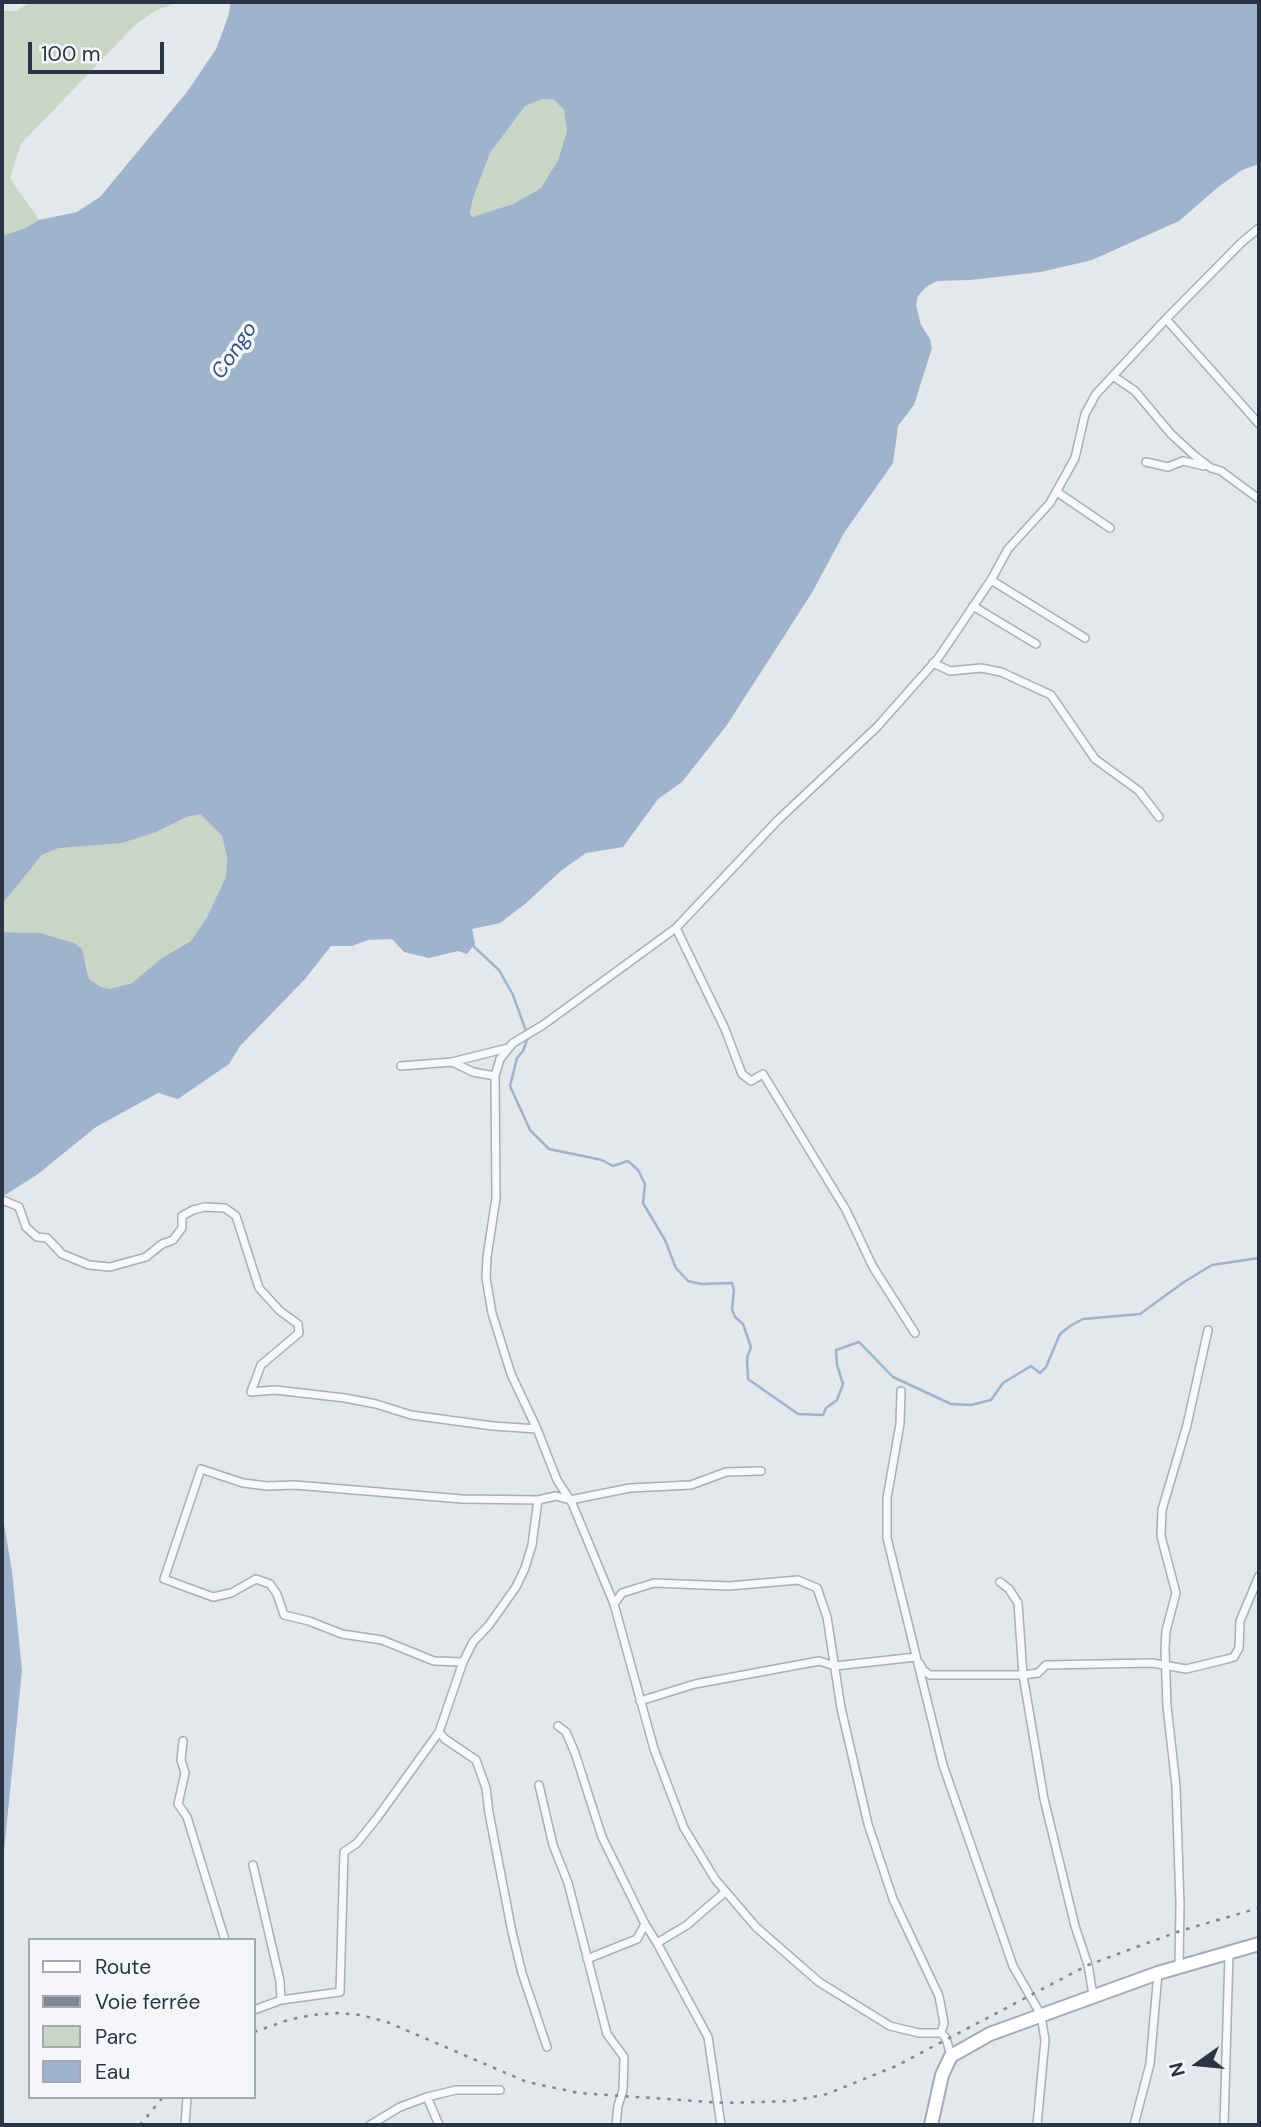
<!DOCTYPE html>
<html>
<head>
<meta charset="utf-8">
<style>
	body { margin:0 }
	#map { position:relative; width:1261px; height:2127px; overflow:hidden; background:#e4e7ec; font-family:"DM Sans",sans-serif }
	canvas { display:block }
	.frame { position:absolute; inset:0; border:4px solid #2b3445; pointer-events:none }
	.legend { position:absolute; left:28px; top:1938px; width:228px; height:161px; box-sizing:border-box; background:#f4f6f9; border:2px solid #a4a8b1; margin:0; padding:9px 12px; list-style:none; font-size:21px; color:#2b3445 }
	.legend li { display:flex; align-items:center; gap:14px; height:35px }
	.legend b { width:35px; border:2px solid #a4a8b1 }
	.north { position:absolute; left:1163px; top:2029px; width:70px; height:70px; -webkit-text-stroke:5px #f4f6f9; paint-order:stroke; rotate:255deg; font-size:19px; font-weight:700; line-height:28px; text-align:center; color:#2b3445 }
	.north::after { content:''; display:block; margin:auto; width:24px; height:32px; background:#2b3445; clip-path:polygon(50% 0,100% 100%,50% 72%,0 100%) }
	.scale { position:absolute; left:28px; top:42px; width:136px; height:32px; box-sizing:border-box; border:4px solid #2b3445; border-top:0; padding-left:9px; font-size:21px; line-height:24px; white-space:nowrap; color:#2b3445; -webkit-text-stroke:5px #f4f6f9; paint-order:stroke }
</style>
</head>
<body>
<div id="map">
<canvas width="1261" height="2127"></canvas>
<div class="frame"></div>
<ul class="legend">
<li><b style="height:9px;background:#fff"></b>Route</li>
<li><b style="height:9px;background:#7d8696"></b>Voie ferrée</li>
<li><b style="height:19px;background:#c9d6c5"></b>Parc</li>
<li><b style="height:19px;background:#9fb4cc"></b>Eau</li>
</ul>
<div class="north">N</div>
<div class="scale">100 m</div>
</div>
<script>
const ctx = document.querySelector('canvas').getContext('2d');
ctx.lineJoin = 'round';
function paint(path, color) { ctx.fillStyle = color; ctx.fill(path, 'evenodd'); }
const shape = rows => new Path2D(rows.map(r => 'M' + r).join(''));
function stroke(path, color, width, dash) { ctx.strokeStyle = color; ctx.lineWidth = width; ctx.lineCap = dash ? 'butt' : 'round'; ctx.setLineDash(dash || []); ctx.stroke(path); }
function drawText(font, color, halo, rows, align = 'center') {
  ctx.font = font + ' "DM Sans",sans-serif'; ctx.lineWidth = 7; ctx.setLineDash([]); ctx.textBaseline = 'middle'; ctx.strokeStyle = halo; ctx.fillStyle = color; for (const [text, x, y, turn = 0] of rows) {
    ctx.save(); ctx.translate(x, y); ctx.rotate((+turn || 0) * Math.PI / 180); ctx.textAlign = isNaN(turn) ? turn : align; if (halo) ctx.strokeText(text, 0, 0); ctx.fillText(text, 0, 0); ctx.restore();
  }
}
const green = shape([
	[31,2,180,2,156,10,134,26,21,144,10,178,39,220,23,229,2,236,2,11,16,11],
	[542,99,553,99,564,110,567,131,558,160,541,188,513,204,472,217,470,213,473,198,490,153,525,106],
	[200,814,222,836,227,857,226,877,207,917,191,941,162,958,132,983,110,989,101,988,89,979,86,962,74,943,40,933,2,932,2,904,42,855,59,848,156,832,187,817]
]);
const water = shape([
	[231,2,1259,2,1259,164,1242,170,1217,188,1179,221,1092,260,1041,272,970,280,937,281,926,287,918,296,916,305,921,325,930,339,932,348,914,405,898,426,893,463,844,533,813,591,727,725,682,782,658,799,623,847,586,853,562,870,525,904,500,923,472,929,475,944,467,954,458,951,429,958,404,952,392,939,368,940,352,946,331,946,305,979,240,1046,229,1064,178,1099,158,1093,96,1127,38,1174,2,1197,2,932,40,933,74,943,82,949,89,979,101,987,110,989,132,983,162,958,191,941,207,917,226,877,227,857,222,836,200,814,187,817,156,832,122,843,59,848,42,855,2,904,2,236,23,229,39,220,77,212,100,197,187,92,216,49,228,17],
	[542,99,553,99,564,110,567,131,558,160,541,188,513,204,472,217,470,213,473,198,490,153,525,106],
	[2,1512,12,1571,22,1670,2,1872]
]);
const stream = shape([
	[471,944,499,970,513,995,526,1031],
	[528,1037,523,1051,517,1058,510,1086,530,1130,549,1149,602,1160,613,1166,628,1161,638,1170,645,1184,643,1203,665,1240,676,1268,688,1281,701,1284,732,1283,734,1290,732,1309,735,1317,743,1324,751,1347,747,1358,748,1379,798,1414,823,1415,826,1408,837,1400,843,1384,837,1365,836,1350,859,1342,893,1377,951,1404,971,1405,991,1400,1003,1383,1031,1366,1040,1373,1046,1367,1060,1334,1070,1326,1083,1319,1140,1314,1184,1282,1212,1265,1259,1258]
]);
const street = shape([
	[1166,319,1259,424],
	[1113,376,1135,391,1171,434,1195,456,1211,468,1221,471,1259,499],
	[1146,462,1168,467,1183,461,1204,466],
	[1057,492,1110,528],
	[991,580,1085,638],
	[973,606,1036,644],
	[933,663,950,671,981,668,1001,672,1051,695,1095,759,1139,791,1159,817],
	[676,928,725,1029,742,1074,751,1081,763,1074,846,1210,873,1267,915,1333],
	[452,1062,473,1072,495,1076],
	[401,1066,452,1062,508,1048],
	[5,1201,19,1207,26,1227,37,1237,47,1238,62,1254,89,1265,110,1267,146,1257,162,1244,173,1240,182,1228,182,1216,193,1210,205,1207,225,1208,236,1216,259,1288,280,1311,298,1324,299,1333,261,1365,251,1392,275,1390,345,1398,376,1404,411,1415,493,1426,537,1429],
	[901,1391,900,1424,887,1498,887,1538,943,1765,1013,1966,1041,2015,1045,2040,1037,2125],
	[1000,1582,1009,1589,1018,1603,1023,1675,1044,1799,1075,1926,1088,1965,1093,1995],
	[614,1604,622,1593,654,1583,729,1586,798,1580,817,1588,827,1617,841,1708,868,1824,893,1899,939,1996,944,2023,941,2033],
	[463,1662,434,1661,382,1640,342,1634,309,1621,284,1615,277,1594,270,1584,256,1579,231,1593,213,1597,164,1579,201,1469,243,1483,267,1486,295,1485,462,1499,538,1500,556,1496,570,1500,630,1488,691,1485,726,1472,761,1471],
	[920,1664,923,1670,930,1675,1023,1675,1038,1673,1046,1665,1152,1663,1186,1669,1227,1659,1234,1657,1239,1648,1240,1621,1259,1576],
	[640,1701,695,1684,819,1661,835,1666,916,1657],
	[558,1726,566,1732,575,1753,602,1837,645,1924,657,1943],
	[439,1732,445,1739,476,1760,486,1788,489,1813,512,1932,522,1973,547,2047],
	[183,1741,181,1760,185,1773,178,1804,187,1817,225,1940],
	[539,1785,553,1845,568,1883,607,2034,624,2057,623,2090,618,2106,616,2125],
	[253,1865,280,1981,281,2000],
	[587,1959,637,1939,645,1924],
	[1179,1967,1180,1904,1176,1786,1167,1706,1165,1648,1166,1631,1176,1593,1161,1536,1162,1510,1187,1425,1208,1330],
	[254,2010,281,2000,340,1992,344,1852,357,1843,377,1818,439,1732,463,1662,473,1642,489,1625,516,1587,525,1568,532,1545,538,1500],
	[951,2056,946,2038,941,2033,919,2033,890,2026,819,1982,756,1927,715,1879,684,1828,654,1749,614,1604,572,1503,557,1480,537,1429,511,1374,492,1313,486,1278,487,1257,496,1198,495,1076,500,1059,513,1043,543,1025,676,928,778,820,877,727,939,657,991,580,1008,549,1050,503,1075,458,1085,414,1096,394,1166,319,1242,242,1259,228],
	[427,2097,439,2125],
	[185,2125,187,2097],
	[370,2125,400,2107,427,2097,456,2090,500,2090],
	[721,2125,708,2037,657,1943,687,1925,725,1892],
	[1134,2125,1150,2064,1158,1973],
	[1224,2125,1229,1954]
]);
const primary = shape([
	[931,2125,942,2075,951,2056,990,2034,1158,1973,1259,1944]
]);
const rail = shape([
	[254,2032,288,2020,312,2015,337,2013,361,2015,387,2022,527,2082,579,2093,725,2103,792,2101,827,2094,896,2066,1088,1965,1180,1931,1259,1908],
	[140,2125,163,2097]
]);
const waterNames = [
	["Congo",235,351,-56]
];
paint(green, '#c9d6c5');
paint(water, '#9fb4cc');
stroke(stream, '#9fb4cc', 2.5);
stroke(street, '#a9aeb7', 10);
stroke(primary, '#a3abb8', 16);
stroke(street, '#f7f8fa', 7);
stroke(primary, '#fff', 12);
stroke(rail, '#7d8696', 2.5, [3.5, 7]);
drawText('italic 21px', '#34527a', '#f4f6f9', waterNames);
</script>
</body>
</html>
